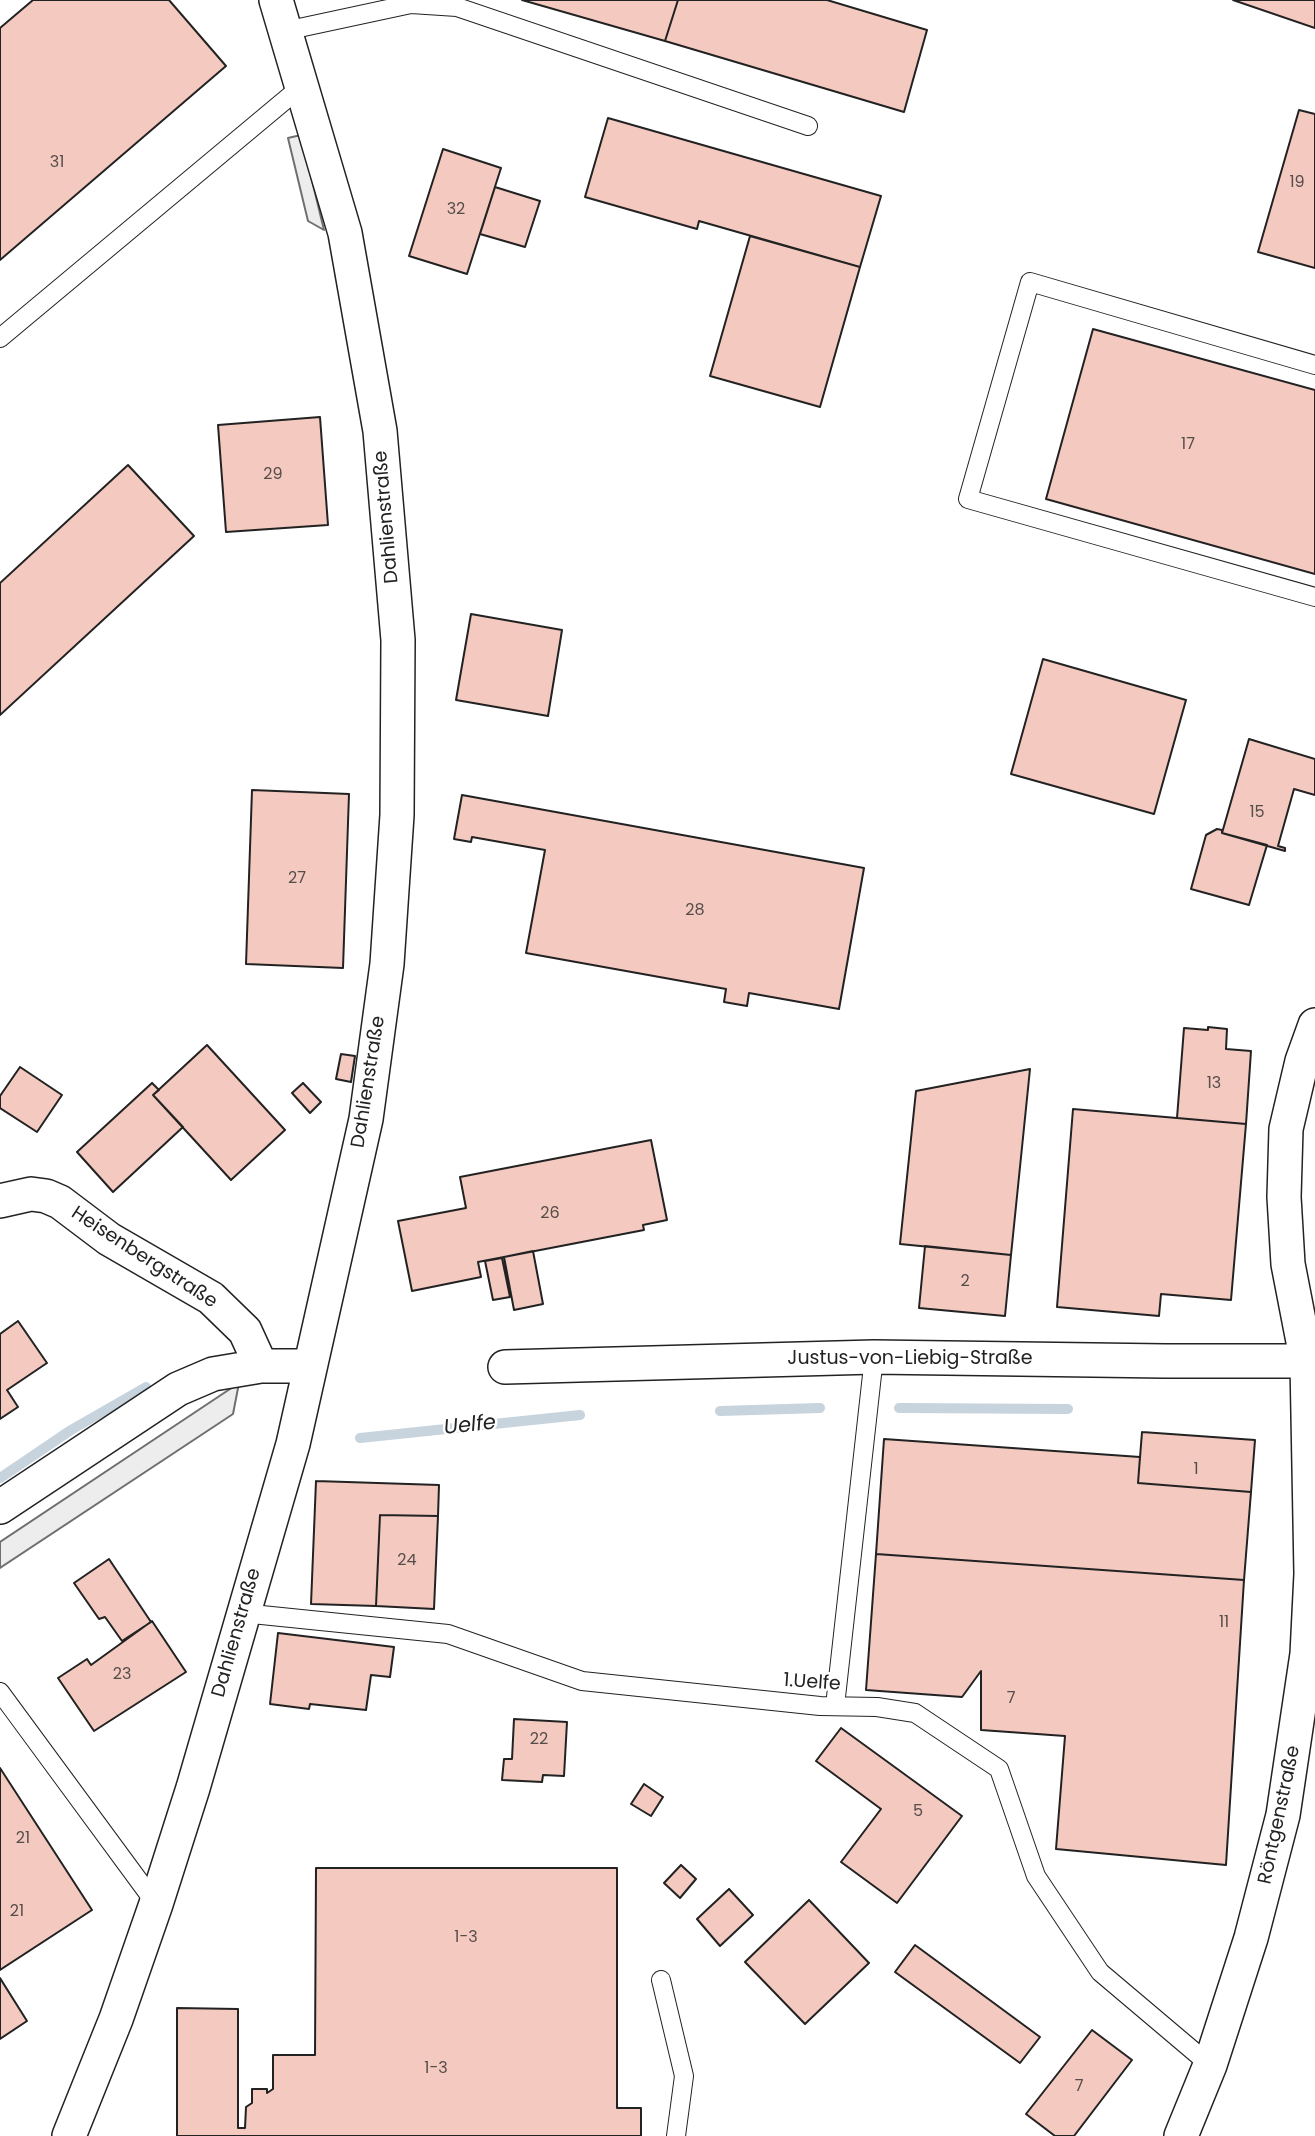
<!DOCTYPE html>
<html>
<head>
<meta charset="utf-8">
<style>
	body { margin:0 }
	canvas { display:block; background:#fff }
</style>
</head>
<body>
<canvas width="1315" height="2136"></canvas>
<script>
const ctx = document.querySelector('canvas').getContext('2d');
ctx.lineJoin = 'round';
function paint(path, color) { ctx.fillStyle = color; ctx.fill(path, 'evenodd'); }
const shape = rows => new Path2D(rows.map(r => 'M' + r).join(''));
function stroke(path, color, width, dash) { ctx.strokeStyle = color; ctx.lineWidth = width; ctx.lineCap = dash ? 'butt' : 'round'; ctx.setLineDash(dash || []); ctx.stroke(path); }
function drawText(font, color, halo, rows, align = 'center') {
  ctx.font = font + ' Poppins,sans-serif'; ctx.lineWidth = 5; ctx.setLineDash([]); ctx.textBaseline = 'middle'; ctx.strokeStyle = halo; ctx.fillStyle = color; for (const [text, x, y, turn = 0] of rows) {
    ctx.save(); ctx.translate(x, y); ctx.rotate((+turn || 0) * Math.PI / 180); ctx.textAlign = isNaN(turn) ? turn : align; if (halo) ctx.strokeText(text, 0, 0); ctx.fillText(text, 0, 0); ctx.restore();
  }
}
const parking = shape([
	[301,135,324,230,308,221,288,138,301,135],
	[239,1383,233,1414,0,1568,0,1542,239,1383]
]);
const stream = shape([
	[899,1408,1068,1409],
	[720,1411,820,1408],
	[360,1438,580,1415],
	[0,1478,71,1430,146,1387]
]);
const building = shape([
	[33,0,169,0,226,66,0,260,0,28,33,0],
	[522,0,678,0,665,41,522,0],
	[678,0,827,0,927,30,904,112,665,41,678,0],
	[1233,0,1315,0,1315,28,1233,0],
	[1299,110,1315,114,1315,268,1258,252,1299,110],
	[608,118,881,196,860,267,699,221,697,229,585,197,608,118],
	[443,149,501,168,467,274,409,256,443,149],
	[495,187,540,201,525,247,480,234,495,187],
	[750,236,860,267,820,407,710,376,750,236],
	[1093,329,1315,390,1315,574,1046,499,1093,329],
	[320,417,328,525,226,532,218,425,320,417],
	[128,465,194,536,0,715,0,583,128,465],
	[471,614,562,630,548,716,456,700,471,614],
	[1043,659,1186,700,1154,814,1011,774,1043,659],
	[1249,739,1315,759,1315,795,1294,789,1278,846,1285,848,1285,851,1222,833,1249,739],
	[252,790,349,794,343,968,246,964,252,790],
	[462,795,864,868,839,1009,749,993,747,1006,724,1002,726,989,526,953,545,850,472,837,471,842,454,839,462,795],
	[1217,829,1222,830,1222,833,1267,845,1249,905,1191,889,1206,835,1217,829],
	[1208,1027,1227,1029,1226,1049,1251,1051,1246,1124,1177,1118,1184,1028,1208,1030,1208,1027],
	[207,1045,285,1130,231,1180,153,1095,207,1045],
	[341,1054,355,1056,351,1082,336,1079,341,1054],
	[20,1067,62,1095,37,1132,0,1108,0,1096,20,1067],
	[1030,1069,1011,1255,900,1244,916,1091,1030,1069],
	[152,1083,159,1090,153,1095,183,1127,113,1192,77,1152,152,1083],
	[303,1083,321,1102,310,1113,292,1093,303,1083],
	[1073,1109,1246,1124,1231,1300,1161,1294,1159,1316,1057,1307,1073,1109],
	[651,1140,667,1220,643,1225,644,1230,478,1262,481,1277,412,1291,398,1221,466,1208,460,1177,651,1140],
	[925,1246,1011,1255,1005,1316,919,1308,925,1246],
	[533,1251,543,1304,514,1310,504,1257,533,1251],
	[502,1258,510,1297,493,1300,485,1261,502,1258],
	[18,1321,47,1363,7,1390,18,1407,0,1419,0,1334,18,1321],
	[1142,1432,1255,1440,1251,1492,1138,1483,1142,1432],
	[884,1439,1140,1457,1138,1483,1251,1492,1244,1580,876,1554,884,1439],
	[316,1481,439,1485,438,1516,380,1515,376,1606,311,1604,316,1481],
	[380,1515,438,1516,434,1609,376,1606,380,1515],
	[876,1554,1244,1580,1226,1865,1056,1849,1065,1736,981,1730,981,1671,962,1697,866,1690,876,1554],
	[109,1559,151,1622,122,1641,105,1617,99,1619,74,1583,109,1559],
	[152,1621,186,1672,94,1731,58,1678,87,1659,91,1665,152,1621],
	[278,1633,394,1647,390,1677,371,1675,366,1710,310,1704,309,1709,270,1704,278,1633],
	[514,1719,567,1722,564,1776,543,1775,542,1782,502,1780,504,1759,512,1759,514,1719],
	[841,1728,962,1816,897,1903,841,1862,881,1809,816,1761,841,1728],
	[0,1768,92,1910,0,1970,0,1768],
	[644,1784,663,1797,651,1816,631,1804,644,1784],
	[681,1865,696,1879,680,1898,664,1883,681,1865],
	[316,1868,617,1868,617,2108,641,2108,641,2136,177,2136,177,2008,238,2009,238,2128,245,2128,246,2107,252,2103,252,2089,267,2089,267,2093,273,2089,273,2055,315,2055,316,1868],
	[729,1889,753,1915,720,1946,697,1919,729,1889],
	[809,1900,869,1963,805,2024,745,1962,809,1900],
	[915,1945,1040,2037,1020,2063,895,1972,915,1945],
	[0,1978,27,2021,0,2039,0,1978],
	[1092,2030,1132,2060,1074,2136,1055,2136,1026,2114,1092,2030]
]);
const service = shape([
	[285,31,411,4,457,7,808,126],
	[0,338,302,86],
	[1315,365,1030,282,968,499,1315,597],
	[242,1613,448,1634,582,1681,820,1706,877,1707,915,1713,999,1769,1036,1876,1100,1972,1210,2065],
	[0,1692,156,1904],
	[835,1706,874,1357],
	[661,1980,684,2076,676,2136]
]);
const minor = shape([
	[0,1201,31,1194,46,1196,60,1202,109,1239,211,1298,245,1331,261,1366,310,1366],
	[505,1367,874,1357,1165,1361,1315,1361],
	[0,1507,178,1389,213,1374,261,1366],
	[69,2136,116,2019,156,1904,193,1788,293,1444,366,1119,387,964,397,815,398,640,380,431,345,233,276,0],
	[1181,2136,1210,2065,1251,1938,1283,1815,1307,1654,1311,1574,1307,1362,1288,1264,1284,1197,1286,1129,1302,1061,1315,1025]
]);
const numberNames = [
	["31",57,163],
	["19",1297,183],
	["32",456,210],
	["17",1188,445],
	["29",273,475],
	["15",1257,813],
	["27",297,879],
	["28",695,911],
	["13",1214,1084],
	["26",550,1214],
	["2",965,1282],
	["1",1196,1470],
	["24",407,1561],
	["11",1224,1623],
	["23",122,1675],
	["7",1011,1699],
	["22",539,1740],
	["5",918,1812],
	["21",23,1839],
	["21",17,1912],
	["1-3",466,1938],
	["1-3",436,2069],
	["7",1079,2087]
];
const streetNames = [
	["Dahlienstraße",387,517,-95],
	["Dahlienstraße",369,1082,-81],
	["Heisenbergstraße",144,1258,33],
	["Justus-von-Liebig-Straße",910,1359],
	["Dahlienstraße",237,1633,-74],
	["1.Uelfe",812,1683,4],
	["Röntgenstraße",1280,1815,-78]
];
const waterNames = [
	["Uelfe",470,1426,-6]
];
paint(parking, '#ededed');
stroke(parking, '#6f6f6f', 2);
stroke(stream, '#c7d3dd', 10);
paint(building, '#f3c9c0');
stroke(building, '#222', 2);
stroke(service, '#222', 20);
stroke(minor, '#222', 36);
stroke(service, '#fff', 18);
stroke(minor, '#fff', 33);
drawText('16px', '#564c4a', null, numberNames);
drawText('19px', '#222', '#fff', streetNames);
drawText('italic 21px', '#222', '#fff', waterNames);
</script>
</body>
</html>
